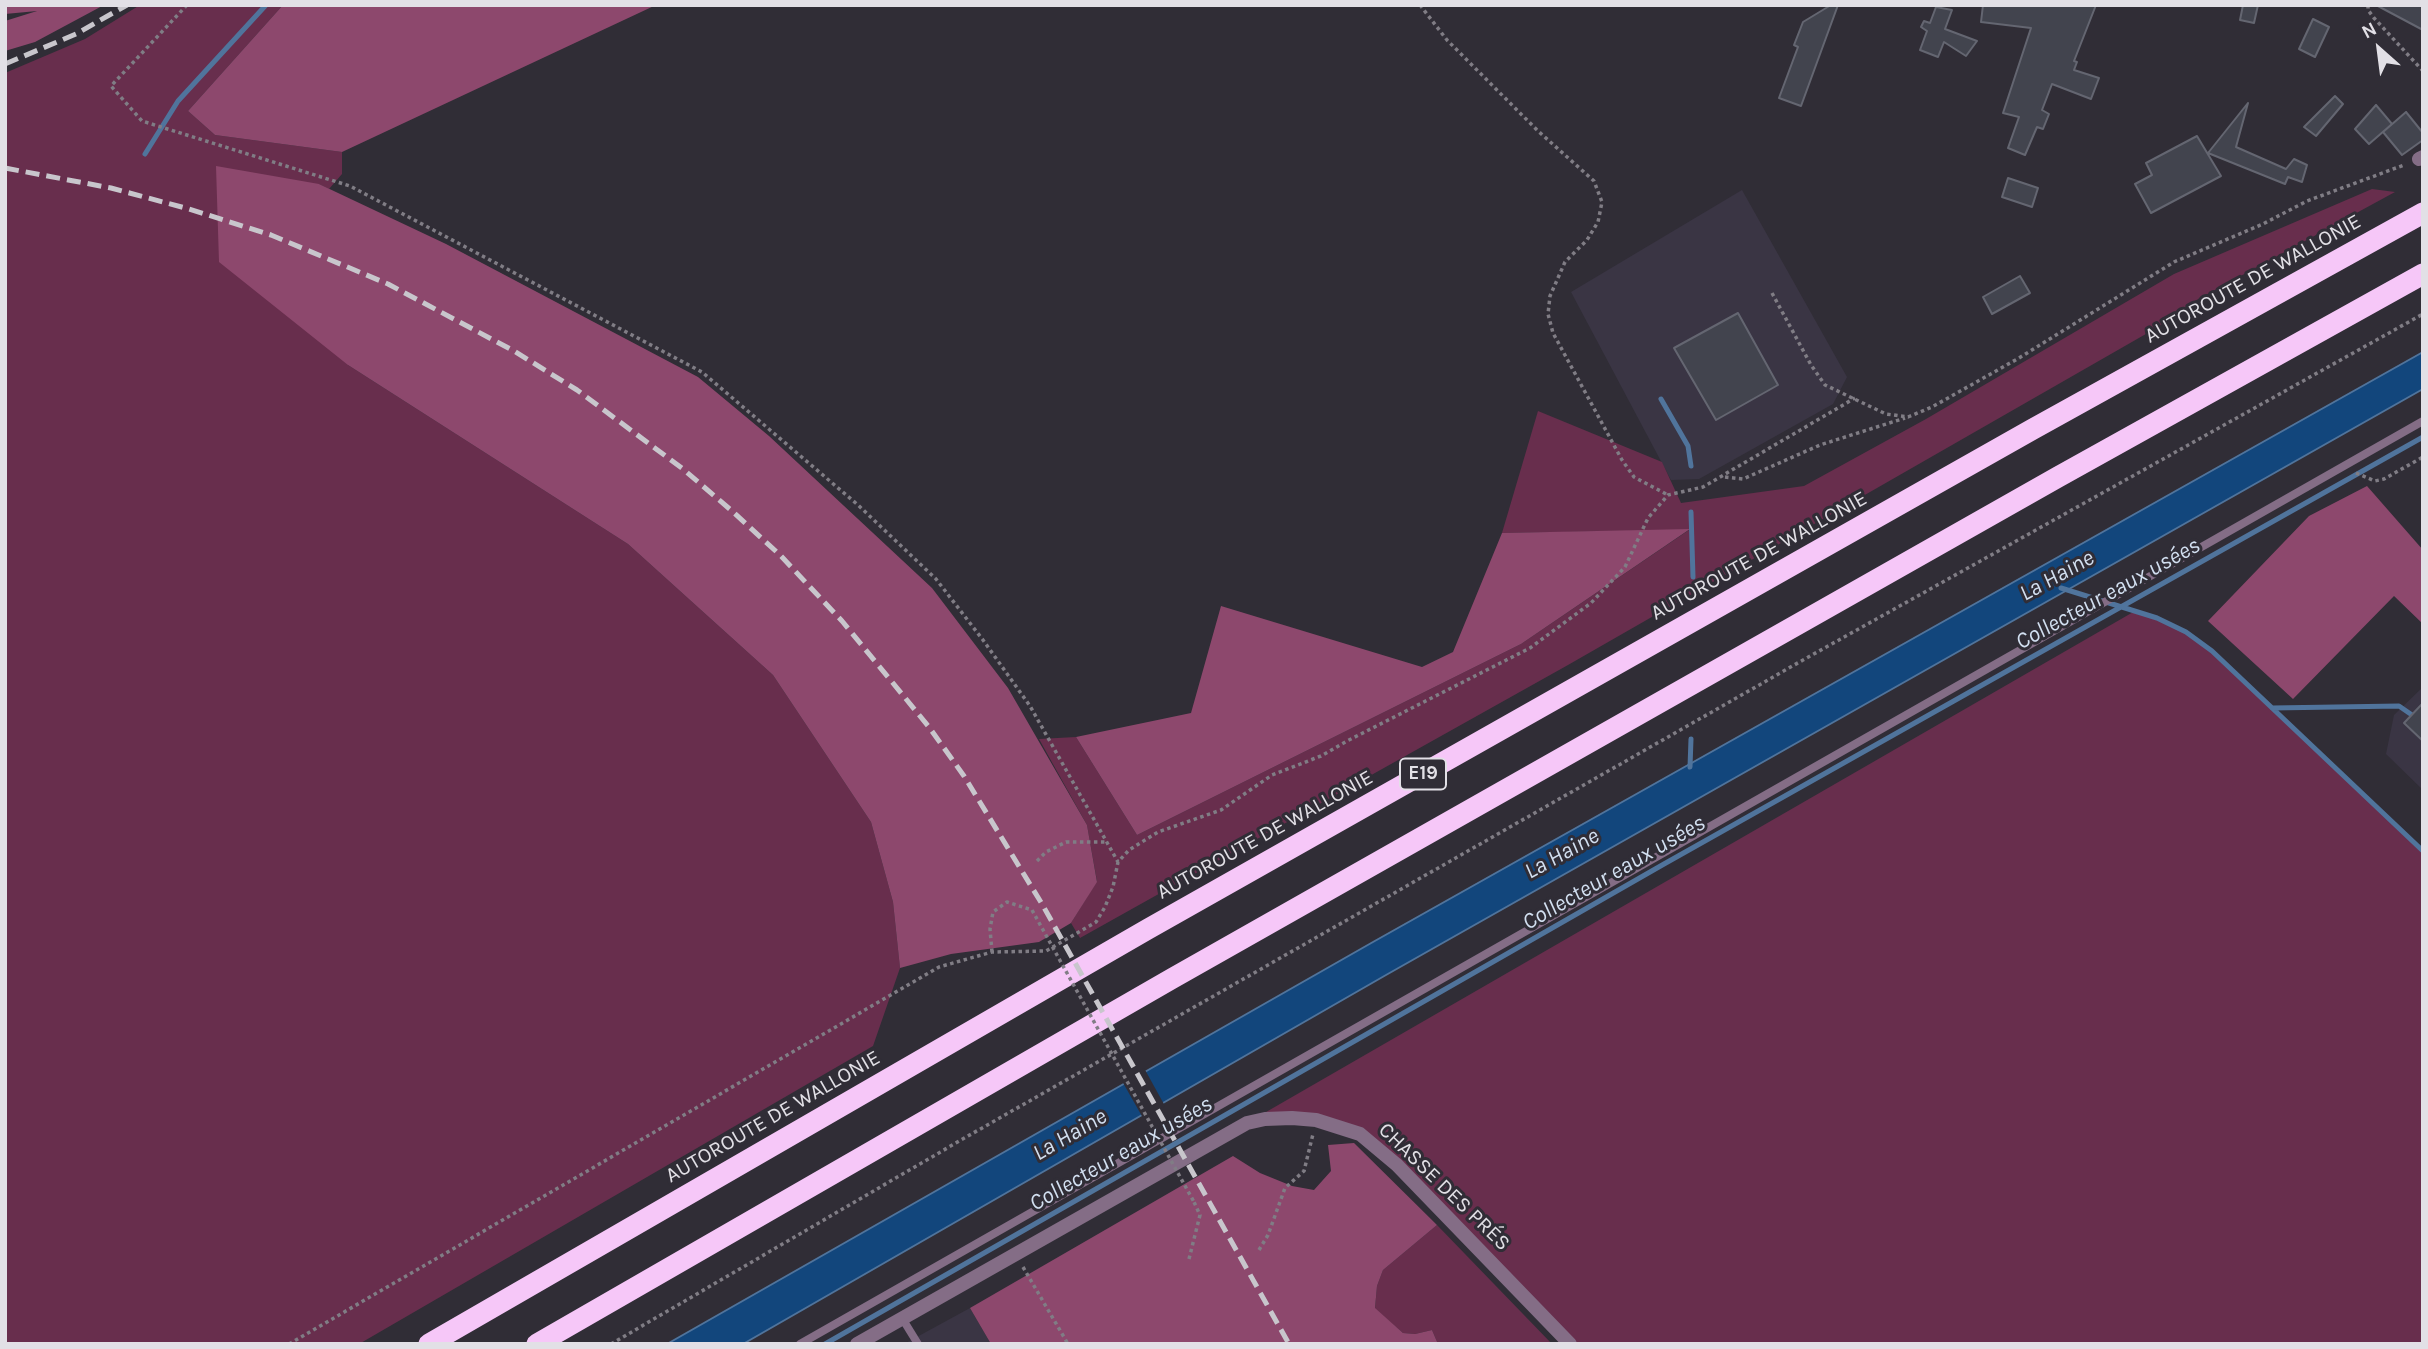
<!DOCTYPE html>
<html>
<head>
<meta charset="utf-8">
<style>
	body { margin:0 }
	#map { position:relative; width:2428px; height:1349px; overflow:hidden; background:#302d36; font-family:Karla,sans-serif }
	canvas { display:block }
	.frame { position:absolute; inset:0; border:7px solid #e2e0e6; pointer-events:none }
	.north { position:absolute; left:2344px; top:14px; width:70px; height:70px; -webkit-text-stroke:5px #302d36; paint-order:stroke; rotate:332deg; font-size:19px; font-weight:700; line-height:28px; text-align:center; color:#e2e0e6 }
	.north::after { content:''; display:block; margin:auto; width:24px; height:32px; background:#e2e0e6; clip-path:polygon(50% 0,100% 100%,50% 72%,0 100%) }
</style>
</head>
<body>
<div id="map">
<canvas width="2428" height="1349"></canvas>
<div class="frame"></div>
<div class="north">N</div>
</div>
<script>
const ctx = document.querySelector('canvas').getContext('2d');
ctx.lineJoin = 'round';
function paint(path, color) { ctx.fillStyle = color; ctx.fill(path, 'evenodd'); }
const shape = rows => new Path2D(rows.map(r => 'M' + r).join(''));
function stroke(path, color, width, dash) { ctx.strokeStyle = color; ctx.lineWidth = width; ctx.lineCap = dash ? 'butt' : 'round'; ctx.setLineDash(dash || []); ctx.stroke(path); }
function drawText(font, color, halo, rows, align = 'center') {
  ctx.font = font + ' Karla,sans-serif'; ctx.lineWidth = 6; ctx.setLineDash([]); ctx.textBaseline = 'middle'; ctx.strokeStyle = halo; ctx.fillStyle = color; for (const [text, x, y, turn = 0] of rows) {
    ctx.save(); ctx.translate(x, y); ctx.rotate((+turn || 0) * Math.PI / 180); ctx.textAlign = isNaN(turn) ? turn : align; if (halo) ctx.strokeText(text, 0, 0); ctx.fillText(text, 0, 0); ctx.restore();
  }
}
const built = shape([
	[1742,190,1847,377,1833,404,1699,479,1671,480,1571,292],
	[2423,687,2423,790,2386,754,2394,715],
	[970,1308,991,1344,904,1344]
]);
const green = shape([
	[140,5,283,5,188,111,215,135,342,152,342,174,329,189,319,184,348,365,628,544,773,675,871,822,893,902,900,968,873,1046,359,1344,5,1344,5,73,85,39],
	[2372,189,2395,192,2191,303,2186,311,1568,665,1080,938,1071,923,1097,881,1087,825,1039,739,1076,737,1137,835,1521,644,1689,530,1502,533,1538,411,1662,462,1681,503,1804,486,1926,419,2174,274],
	[2135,611,2157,618,2186,632,2212,651,2423,851,2423,1344,1570,1344,1360,1134,1316,1120,1247,1123],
	[1437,1225,1552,1344,1438,1344,1432,1330,1415,1334,1403,1333,1375,1309,1377,1286,1383,1270]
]);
const forest = shape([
	[5,5,104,5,35,42,5,51,5,21,37,11,5,14],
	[283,5,656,5,342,152,215,135,188,111],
	[216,166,319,184,446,244,698,377,769,436,932,588,1008,688,1087,825,1097,882,1071,923,1039,942,951,954,900,968,893,902,871,822,773,675,628,544,348,365,219,262],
	[2367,486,2423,550,2423,624,2394,596,2293,699,2208,621,2309,516],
	[1690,529,1521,644,1137,835,1076,737,1191,713,1221,606,1422,667,1453,652,1502,533],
	[1354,1143,1437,1225,1383,1270,1377,1286,1375,1308,1403,1333,1415,1334,1432,1330,1438,1344,991,1344,970,1308,1233,1156,1260,1173,1292,1186,1314,1190,1331,1171,1328,1145]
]);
const water = shape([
	[2423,352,2423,389,1386,975,743,1344,667,1344,1373,942,2423,352]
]);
const pier = shape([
	[1144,1068,1165,1106,1143,1118,1122,1081]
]);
const stream = shape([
	[145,154,178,101,266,5],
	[1661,399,1688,446,1691,466],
	[1691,512,1693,577],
	[2061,588,2157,618,2186,632,2212,651,2423,851],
	[2272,708,2399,706,2412,715],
	[1690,767,1691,739],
	[825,1344,1664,864,2423,437]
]);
const building = shape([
	[1831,5,1838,5,1801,106,1779,98,1798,47,1794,45,1803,22,1831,5],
	[1983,5,2096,5,2074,61,2077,62,2074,70,2099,78,2091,99,2052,84,2042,110,2049,114,2043,129,2037,127,2025,155,2008,148,2019,117,2003,113,2031,28,1981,22,1983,5],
	[2243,5,2258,5,2254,23,2240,20,2243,5],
	[2376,5,2423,5,2423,30,2376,5],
	[1936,7,1952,10,1945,29,1977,41,1966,56,1944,42,1938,57,1920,50,1927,31,1921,27,1924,21,1930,23,1936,7],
	[2313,19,2329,27,2315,57,2299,49,2313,19],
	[2335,96,2343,104,2316,136,2304,127,2335,96],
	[2248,103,2236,147,2286,169,2294,159,2307,165,2302,182,2288,177,2285,184,2208,153,2248,103],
	[2376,105,2392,124,2369,144,2355,129,2376,105],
	[2406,112,2423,133,2423,140,2402,155,2383,132,2406,112],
	[2197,136,2221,176,2151,213,2135,184,2152,175,2146,163,2197,136],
	[2008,178,2038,188,2032,207,2002,197,2008,178],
	[2020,276,2030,293,1992,314,1983,297,2020,276],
	[1738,313,1778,385,1716,420,1674,348,1738,313],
	[2423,703,2423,741,2404,723,2423,703]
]);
const path = shape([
	[187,5,111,86,142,121,350,186,702,372,858,505,936,579,983,640,1030,706,1118,862],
	[1420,5,1447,40,1538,131,1594,181,1602,202,1598,222,1587,240,1565,262,1550,296,1548,314,1553,333,1622,460,1634,477,1668,495],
	[2368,5,2368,10,2374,18,2423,71],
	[1772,293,1811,365,1825,385,1886,414,1908,417,1932,407,2019,358,2174,262,2263,224,2307,201,2404,165],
	[2356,473,2375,481,2384,479,2423,457],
	[1725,477,1743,479,1820,445,1905,418],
	[1037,861,1046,852,1066,842,1106,842],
	[992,952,990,929,993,912,1007,902,1032,910],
	[1259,1250,1268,1235,1285,1188,1304,1171,1313,1134],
	[1189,1259,1200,1215,1194,1202],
	[1023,1267,1068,1344],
	[289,1344,939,967,992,952,1046,951,1096,922,1105,907,1113,887,1118,862,1129,850,1158,832,1221,810,1272,775,1321,756,1347,741,1530,648,1591,603,1625,567,1648,518,1668,495,1703,487,1855,398],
	[611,1344,961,1140,1803,660,2423,314]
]);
const lane = shape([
	[902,1318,918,1344],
	[800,1344,2423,421]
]);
const street = shape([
	[2419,159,2423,157],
	[857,1344,1247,1123,1265,1119,1292,1118,1316,1120,1360,1134,1397,1165,1570,1344]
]);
const highway = shape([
	[429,1344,1148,929,2033,429,2423,213],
	[537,1344,1173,978,2058,477,2423,274]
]);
const rail = shape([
	[5,64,76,34,127,5],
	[5,168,111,188,189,209,271,235,388,284,514,351,577,390,683,469,732,511,780,555,842,621,929,727,964,776,1042,904,1289,1344]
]);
const pathBridge = shape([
	[1032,910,1194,1202]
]);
const shields = [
	[1423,774,46]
];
const shieldNames = [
	["E19",1423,774]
];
const streetNames = [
	["AUTOROUTE DE WALLONIE",2253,279,-29],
	["AUTOROUTE DE WALLONIE",1759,556,-29],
	["AUTOROUTE DE WALLONIE",1265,835,-29],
	["AUTOROUTE DE WALLONIE",773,1117,-30],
	["CHASSE DES PRÉS",1444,1187,44]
];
const waterNames = [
	["La Haine",2057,576,-29],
	["Collecteur eaux usées",2108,594,-29],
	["La Haine",1562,854,-29],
	["Collecteur eaux usées",1614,873,-30],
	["La Haine",1070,1135,-30],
	["Collecteur eaux usées",1121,1154,-30]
];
paint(built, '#3a3544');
paint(green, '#682e4d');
paint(forest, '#8d486d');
paint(water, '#12467c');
stroke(water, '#50749c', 2);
paint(pier, '#302d36');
stroke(stream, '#50749c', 5);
paint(building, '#42444e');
stroke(building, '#646671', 2);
stroke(path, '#807d85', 3.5, [3.5, 3.5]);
stroke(lane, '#846d86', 8);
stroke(street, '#846d86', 14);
stroke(highway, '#f6c7f8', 21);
stroke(rail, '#c8c6cc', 5, [14, 7]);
stroke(pathBridge, '#807d85', 3.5, [3.5, 3.5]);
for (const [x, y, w] of shields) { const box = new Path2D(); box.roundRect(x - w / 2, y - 15.5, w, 31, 5); ctx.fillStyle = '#302d36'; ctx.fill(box); stroke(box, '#e2e0e6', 2); }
drawText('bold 19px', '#e2e0e6', null, shieldNames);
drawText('21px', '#e2e0e6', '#302d36', streetNames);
drawText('italic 23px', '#d2dff0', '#302d36', waterNames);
</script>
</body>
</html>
